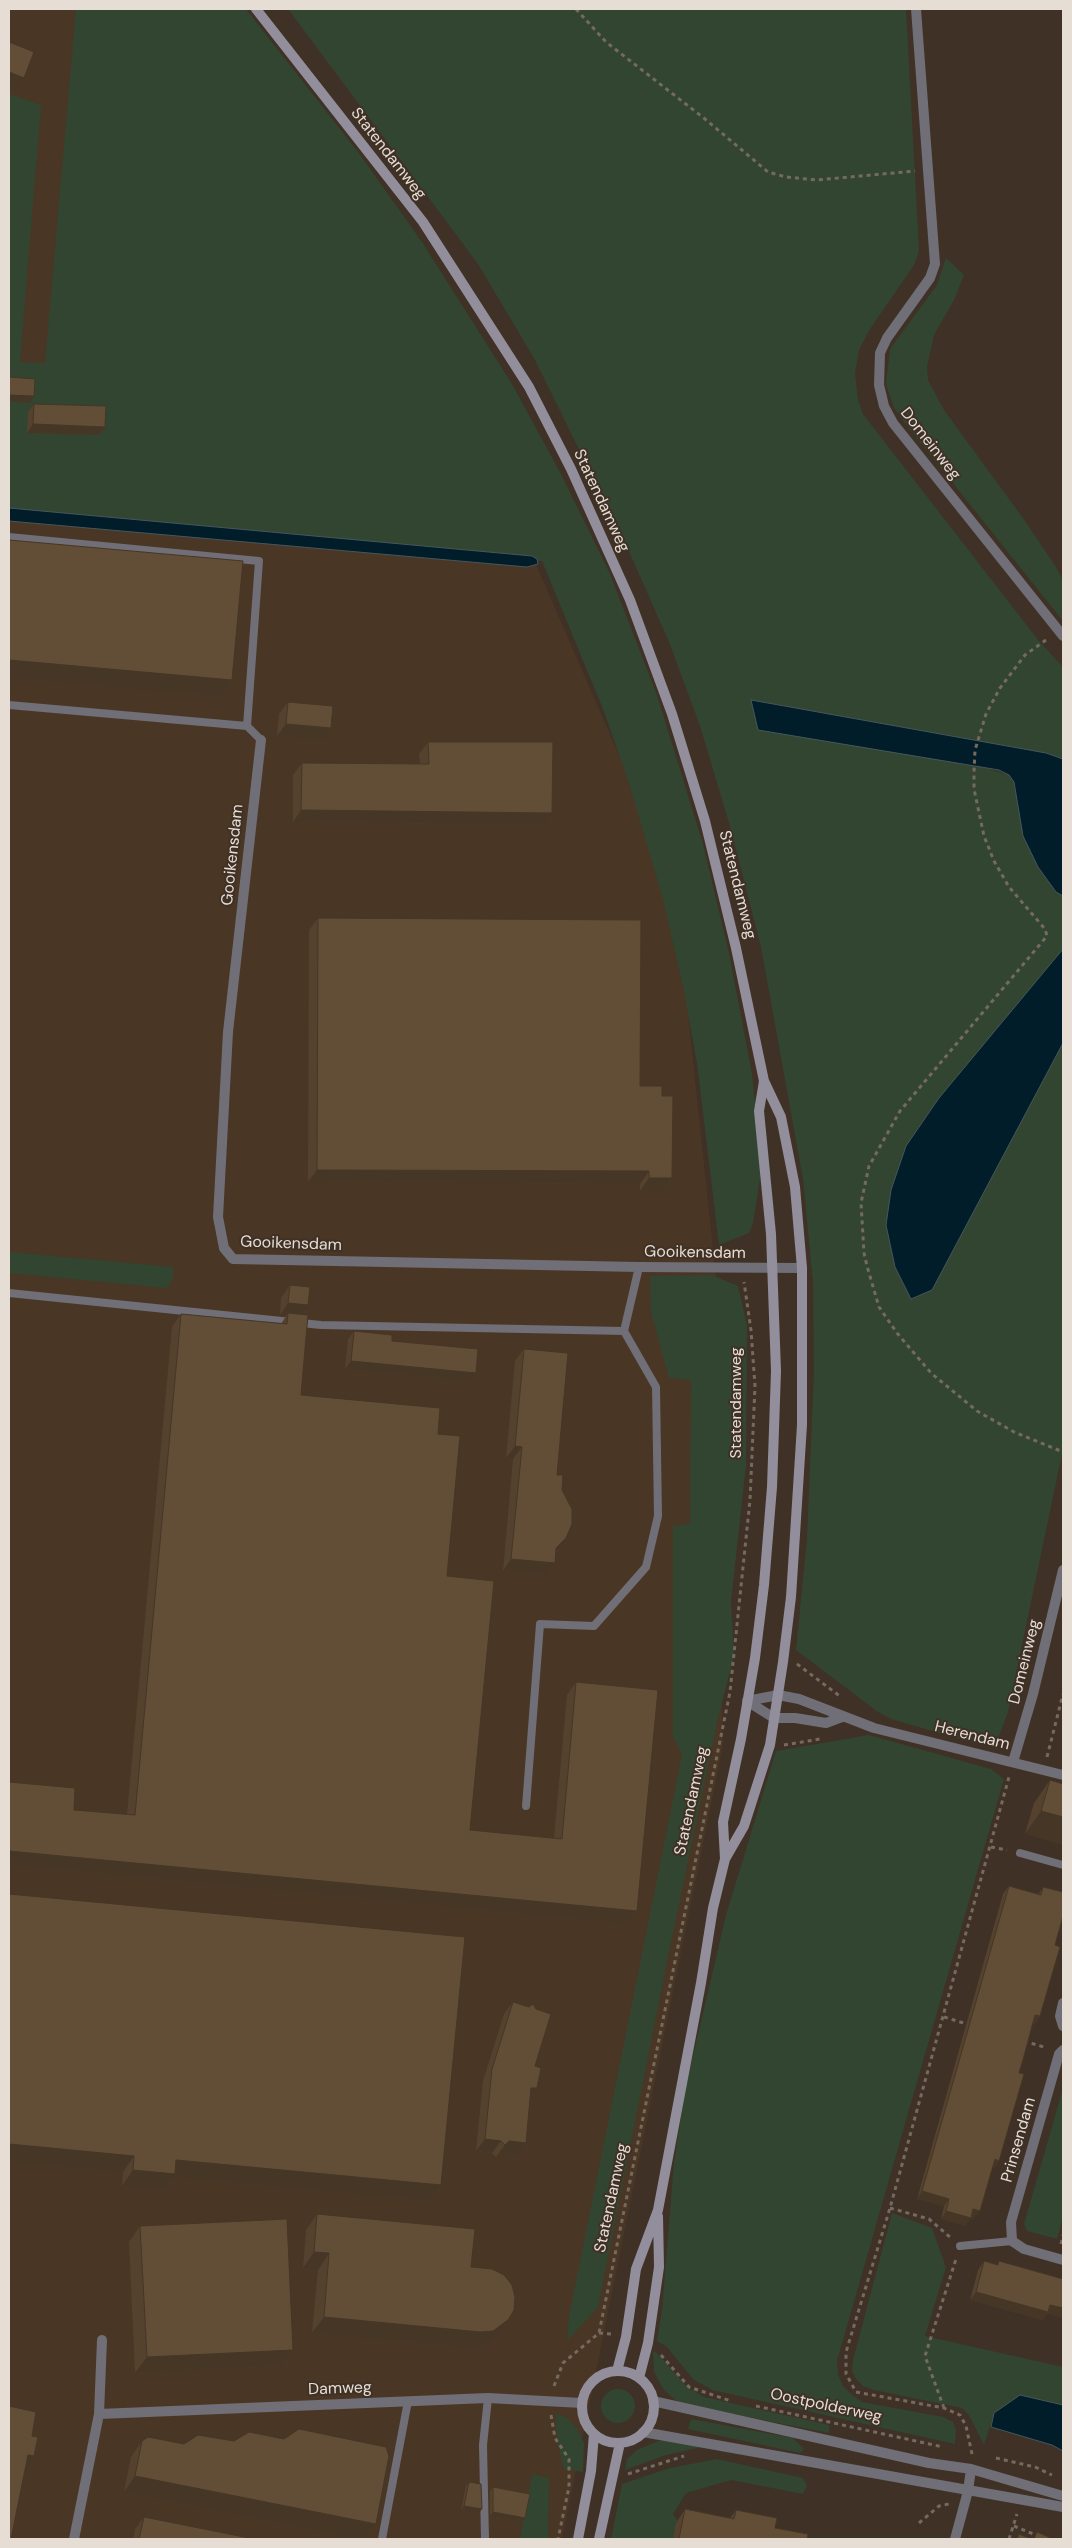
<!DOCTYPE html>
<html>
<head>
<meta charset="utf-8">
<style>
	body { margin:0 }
	#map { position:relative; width:1072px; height:2548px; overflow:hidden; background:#3f3125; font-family:"DM Sans",sans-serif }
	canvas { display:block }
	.frame { position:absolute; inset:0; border:10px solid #e6ddd5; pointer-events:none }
</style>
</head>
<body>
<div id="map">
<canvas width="1072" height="2548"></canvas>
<div class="frame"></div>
</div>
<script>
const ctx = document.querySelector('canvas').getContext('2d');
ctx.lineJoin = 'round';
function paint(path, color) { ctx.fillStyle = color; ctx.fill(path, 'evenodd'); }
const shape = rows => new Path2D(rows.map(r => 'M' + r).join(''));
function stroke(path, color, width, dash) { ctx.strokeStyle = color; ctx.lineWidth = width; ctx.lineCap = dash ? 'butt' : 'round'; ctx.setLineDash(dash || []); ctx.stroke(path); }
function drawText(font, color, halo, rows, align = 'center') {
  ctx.font = font + ' "DM Sans",sans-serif'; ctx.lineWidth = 4; ctx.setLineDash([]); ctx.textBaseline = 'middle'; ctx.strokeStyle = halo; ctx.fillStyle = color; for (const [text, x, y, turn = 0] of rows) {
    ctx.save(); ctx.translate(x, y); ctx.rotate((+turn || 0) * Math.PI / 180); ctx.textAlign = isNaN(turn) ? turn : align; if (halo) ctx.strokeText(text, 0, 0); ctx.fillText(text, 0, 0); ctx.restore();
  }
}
const built = shape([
	[9,9,207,9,456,381,674,881,717,1287,723,1745,562,2539,9,2539]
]);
const green = shape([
	[76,9,246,9,358,152,422,242,512,384,561,474,610,574,657,695,703,844,729,953,752,1074,762,1166,753,1223,749,1233,719,1245,697,1063,683,987,663,899,627,777,603,709,542,561,537,561,532,556,9,508,9,94,41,105,20,362,45,363],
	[288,9,906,9,919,251,914,265,870,329,859,350,855,373,858,400,863,414,873,427,1039,641,1063,667,1063,759,1046,753,751,700,1009,775,1014,782,1023,836,1038,867,1056,892,1063,896,1063,949,939,1098,906,1146,911,1299,932,1290,1063,1043,1063,1449,1008,1712,997,1741,974,1743,891,1719,878,1712,796,1650,807,1538,814,1371,813,1282,803,1179,761,947,730,826,700,726,669,642,628,549,535,360,478,264],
	[946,258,964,275,954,300,934,335,927,367,928,380,944,410,1025,521,1056,567,1063,581,1063,621,904,422,894,408,886,384,890,349,937,285],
	[9,1252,173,1267,173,1279,167,1288,9,1273],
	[712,1275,738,1286,747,1325,746,1465,731,1602,734,1656,718,1718,668,1957,598,2307,567,2341,569,2316,682,1755,673,1736,673,1526,690,1524,691,1380,669,1378,651,1312,650,1276],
	[869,1735,991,1769,1004,1779,837,2361,838,2375,843,2386,852,2395,862,2402,943,2417,953,2422,956,2430,955,2444,712,2390,693,2379,667,2347,657,2341,662,2310,674,2163,685,2090,726,1915,776,1751],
	[1063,2088,1063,2216,1057,2239,1027,2231,1024,2224],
	[892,2213,932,2228,946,2267,925,2336,1063,2367,1063,2405,1020,2395,994,2413,984,2445,969,2415,962,2408,874,2390,863,2386,856,2379,852,2371,853,2360],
	[655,2351,687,2387,704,2397,829,2425,829,2433,687,2405,675,2400,664,2390,658,2380,654,2371,653,2352],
	'601 2406a17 17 0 1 1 34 0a17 17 0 1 1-34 0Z',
	[556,2413,567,2418,577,2428,584,2443,583,2472,564,2469,557,2441],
	[691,2419,793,2438,804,2449,800,2453,688,2429],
	[658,2441,670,2441,702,2447,666,2455,625,2470,627,2459,637,2450],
	[717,2459,803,2478,807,2486,803,2494,731,2480,686,2493,673,2514,679,2523,675,2539,611,2539,622,2484,670,2468],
	[532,2474,549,2478,548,2539,520,2539]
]);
const water = shape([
	[9,508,532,556,537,559,538,564,527,567,9,521,9,508],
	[751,700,1046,753,1063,759,1063,896,1056,892,1038,867,1023,836,1014,782,1009,775,999,770,758,730,751,700],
	[1063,949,1063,1043,932,1290,911,1299,895,1267,886,1225,891,1190,906,1146,939,1098,1063,949],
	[1020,2395,1063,2405,1063,2451,1052,2445,991,2427,994,2413,1020,2395]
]);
const path = shape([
	[576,9,606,42,705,119,768,172,786,177,817,180,915,171],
	[1046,640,1025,655,1000,688,986,714,975,750,974,772,974,789,984,836,994,861,1009,887,1045,929,1047,936,900,1111,869,1166,861,1203,864,1253,867,1266,879,1307,897,1333,931,1373,977,1411,1014,1432,1063,1452],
	[797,1664,841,1697],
	[784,1745,820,1739],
	[1047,1757,1063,1694],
	[991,1847,1007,1850],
	[944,2017,970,2025],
	[1024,2041,1047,2048],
	[890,2208,929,2219,951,2238],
	[1061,2244,1063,2235],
	[599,2333,611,2334],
	[661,2355,689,2387,731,2401],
	[554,2386,563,2363,599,2333,730,1692,750,1500,755,1386,751,1330,744,1282],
	[756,2406,943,2447],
	[944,2408,925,2356,956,2259],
	[551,2415,555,2438,569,2459,569,2487,558,2539],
	[972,2454,966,2426,960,2415,944,2408,856,2392,846,2374,846,2352,890,2208,1009,1777],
	[996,2458,1035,2467,1052,2475],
	[628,2474,684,2456],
	[919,2523,939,2506,949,2504],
	[1014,2526,1045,2539],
	[1009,2539,1017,2514]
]);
const service = shape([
	[9,537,259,561,247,726],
	[9,705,247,726,261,740],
	[9,1293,321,1325,624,1331],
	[526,1806,540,1624,594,1626,646,1567,658,1516,656,1387,624,1331,639,1267],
	[1020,1853,1063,1865],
	[960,2246,1012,2241],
	[382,2539,408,2401],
	[485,2539,483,2445,488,2398]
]);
const minor = shape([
	[916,9,935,264,930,278,887,338,880,353,879,385,884,406,893,423,1063,636],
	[261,740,228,1032,218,1217,224,1248,233,1259,639,1267,802,1268],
	[747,1701,778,1695,799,1699,874,1728,1063,1775],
	[747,1701,774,1718,795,1718,826,1723,842,1717],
	[1013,1762,1033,1694,1063,1570],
	[1063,2003,1060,2016,1063,2026],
	[1063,2050,1059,2054,1011,2222,1012,2241,1024,2249,1063,2260],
	[99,2414,102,2340],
	[74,2539,99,2414,488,2398,582,2403],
	[955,2539,968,2491]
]);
const tertiary = shape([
	[653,2401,929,2463,971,2469,1063,2496],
	[643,2432,1063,2507],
	[968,2491,971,2469]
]);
const secondary = shape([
	[256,9,423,222,529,387,571,469,630,600,672,714,705,821,736,948,764,1081,781,1117,795,1187,802,1268,802,1425,791,1597,783,1662,770,1745,744,1826,725,1859,713,1908,701,1983,658,2210,636,2269,626,2337,617,2371],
	[725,1859,723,1822,741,1739,755,1658,764,1585,772,1487,776,1371,771,1234,759,1111,764,1081],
	'582 2407a36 36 0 1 1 72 0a36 36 0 1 1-72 0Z',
	[639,2378,648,2343,659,2267,658,2216],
	[578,2539,591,2471,594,2434],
	[599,2539,620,2443]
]);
const wall = shape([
	[34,404,105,427,99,435,27,433,28,412],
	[288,702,323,740,277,736,279,714],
	[428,742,552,813,544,825,293,822,293,775,302,763,420,764,419,754],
	[318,918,640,1086,662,1096,672,1178,664,1191,640,1191,640,1184,308,1182,309,930],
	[290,1285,301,1315,301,1395,438,1434,447,1576,470,1830,554,1838,567,1695,576,1682,637,1911,628,1924,9,1865,9,1782,74,1810,127,1814,172,1327,181,1314,281,1324,286,1316,280,1315,281,1298],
	[354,1331,392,1341,470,1381,345,1369,348,1339],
	[524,1349,557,1475,562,1490,558,1550,556,1552,555,1563,546,1575,503,1571,513,1459,506,1458,515,1361],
	[1050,1780,1063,1784,1025,1834,1034,1803],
	[1009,1886,1038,1895,1043,1887,1055,1945,1040,2016,1035,2024,1033,2023,1019,2073,999,2161,994,2168,992,2168,974,2219,971,2218,965,2226,941,2219,944,2206,917,2199,1003,1894],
	[9,1894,441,2185,430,2201,173,2177,164,2190,122,2186,123,2172,9,2162],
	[513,2002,535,2066,537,2088,530,2098,517,2155,501,2154,496,2157,492,2153,476,2151,483,2081,504,2014],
	[317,2214,471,2267,508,2320,497,2336,481,2347,469,2348,312,2333,318,2270,303,2268,306,2230],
	[140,2226,293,2350,282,2366,135,2373,129,2242],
	[984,2261,997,2265,999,2261,1047,2314,1042,2320,970,2300,978,2270],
	[142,2441,376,2524,365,2539,358,2539,124,2492,131,2457],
	[469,2482,479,2513,461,2510,466,2486],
	[493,2487,525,2518,522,2522,490,2516,490,2491],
	[685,2509,730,2518,736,2510,775,2528,807,2539,673,2539,676,2523],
	[144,2517,254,2539,133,2539,135,2529]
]);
const shadedWall = shape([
	[9,72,24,78,17,89,9,86],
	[9,395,34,396,30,403,9,401],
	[33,424,105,427,99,435,27,433],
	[9,660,232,680,221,696,9,677],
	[286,724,331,728,323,740,277,736],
	[301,810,552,813,544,825,293,822],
	[317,1170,649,1171,640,1184,308,1182],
	[649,1178,672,1178,664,1191,640,1191],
	[288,1303,308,1305,300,1317,288,1313,286,1316,280,1315],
	[351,1361,476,1373,470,1381,345,1369],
	[515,1446,522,1447,513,1459,506,1458],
	[566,1538,558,1550,548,1560,556,1548],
	[511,1559,555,1563,546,1575,503,1571],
	[1041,1811,1063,1817,1063,1845,1025,1834],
	[9,1851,637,1911,628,1924,9,1865],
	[1035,2015,1040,2016,1035,2024,1030,2022],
	[531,2088,537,2088,528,2101],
	[485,2139,501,2141,492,2153,476,2151],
	[509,2141,526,2143,517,2155,501,2154,496,2157,505,2145],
	[9,2144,134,2156,123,2172,9,2162],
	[995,2159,999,2161,994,2168,989,2167],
	[176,2160,441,2185,430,2201,173,2177,164,2190,122,2186,133,2170],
	[922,2191,949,2199,944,2206,917,2199],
	[973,2209,980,2211,974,2219,968,2217],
	[946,2211,971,2218,965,2226,941,2219],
	[314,2252,329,2253,318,2270,303,2268],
	[976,2292,1050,2305,1063,2308,1063,2318,1047,2314,1042,2320,970,2300],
	[324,2317,508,2320,497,2336,481,2347,469,2348,312,2333],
	[293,2350,282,2366,135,2373,147,2357],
	[28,2455,34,2456,26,2468,19,2467],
	[135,2476,376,2524,365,2539,358,2539,124,2492],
	[464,2506,482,2509,479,2513,461,2510],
	[493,2512,525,2518,522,2522,490,2516]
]);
const building = shape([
	[9,42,34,52,24,78,9,72,9,42],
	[9,377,35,379,34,396,9,395,9,377],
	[34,404,106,406,105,427,33,424,34,404],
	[9,540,243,561,232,680,9,660,9,540],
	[288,702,333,706,331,728,286,724,288,702],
	[428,742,553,742,552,813,301,810,302,763,429,764,428,742],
	[318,918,641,920,640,1086,662,1086,662,1096,673,1096,672,1178,649,1178,649,1171,317,1170,318,918],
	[290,1285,310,1287,308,1305,288,1303,290,1285],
	[288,1313,308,1315,301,1395,440,1408,438,1434,460,1436,447,1576,494,1581,470,1830,562,1839,576,1682,658,1690,637,1911,9,1851,9,1782,75,1788,74,1810,135,1815,181,1314,287,1324,288,1313],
	[354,1331,392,1335,392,1341,478,1349,476,1373,351,1361,354,1331],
	[524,1349,568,1353,557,1475,563,1475,562,1490,572,1509,572,1524,566,1538,556,1548,555,1563,511,1559,522,1447,515,1446,524,1349],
	[1050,1780,1063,1784,1063,1817,1041,1811,1050,1780],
	[1009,1886,1041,1895,1043,1887,1063,1892,1063,1916,1055,1945,1060,1947,1040,2016,1035,2015,1024,2056,1019,2073,1024,2074,999,2161,995,2159,980,2211,973,2209,971,2218,946,2211,949,2199,922,2191,1009,1886],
	[9,1894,465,1937,441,2185,176,2160,175,2174,133,2170,134,2156,9,2144,9,1894],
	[513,2002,529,2007,533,2004,536,2009,551,2014,535,2066,541,2068,537,2088,531,2088,526,2143,509,2141,505,2145,501,2141,485,2139,492,2069,513,2002],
	[317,2214,475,2229,471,2267,492,2269,504,2275,512,2285,515,2297,514,2310,508,2320,493,2331,480,2332,324,2317,329,2253,314,2252,317,2214],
	[287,2219,293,2350,147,2357,140,2226,287,2219],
	[984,2261,998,2265,999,2261,1063,2279,1063,2308,1050,2305,1048,2312,976,2292,984,2261],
	[9,2406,36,2412,32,2436,38,2437,34,2456,28,2455,11,2539,9,2539,9,2406],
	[299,2429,386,2447,389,2456,376,2524,135,2476,142,2441,148,2437,184,2444,198,2435,234,2441,249,2432,284,2439,299,2429],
	[469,2482,481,2484,482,2509,464,2506,469,2482],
	[493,2487,530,2494,525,2518,493,2512,493,2487],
	[685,2509,734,2519,736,2510,777,2518,775,2528,808,2534,807,2539,679,2539,685,2509],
	[144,2517,254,2539,139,2539,144,2517],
	[1037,2532,1053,2539,1034,2539,1037,2532],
	[1019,2534,1031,2539,1017,2539,1019,2534]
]);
const streetNames = [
	["Statendamweg",388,154,52],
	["Domeinweg",930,444,52],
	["Statendamweg",601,501,65],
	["Gooikensdam",233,855,-84],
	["Statendamweg",737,885,76],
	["Gooikensdam",291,1244,2],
	["Gooikensdam",695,1253,1],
	["Statendamweg",737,1403,-90],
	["Domeinweg",1025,1662,-76],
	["Herendam",972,1736,14],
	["Statendamweg",692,1801,-78],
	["Prinsendam",1019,2140,-74],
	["Statendamweg",612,2198,-78],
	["Damweg",340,2389,-2],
	["Oostpolderweg",826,2406,12]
];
paint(built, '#4a3625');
paint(green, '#324531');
paint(water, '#001d29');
stroke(water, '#45575d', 1);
stroke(path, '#766a5f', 3, [4, 4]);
stroke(service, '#706e76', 8);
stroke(minor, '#706e76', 10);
stroke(tertiary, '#706e76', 10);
stroke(secondary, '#928e9b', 10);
paint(wall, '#54422f');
paint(shadedWall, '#453626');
paint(building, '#624d37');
stroke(building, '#453626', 1);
drawText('16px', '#e6ddd5', '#3f3125', streetNames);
</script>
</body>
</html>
